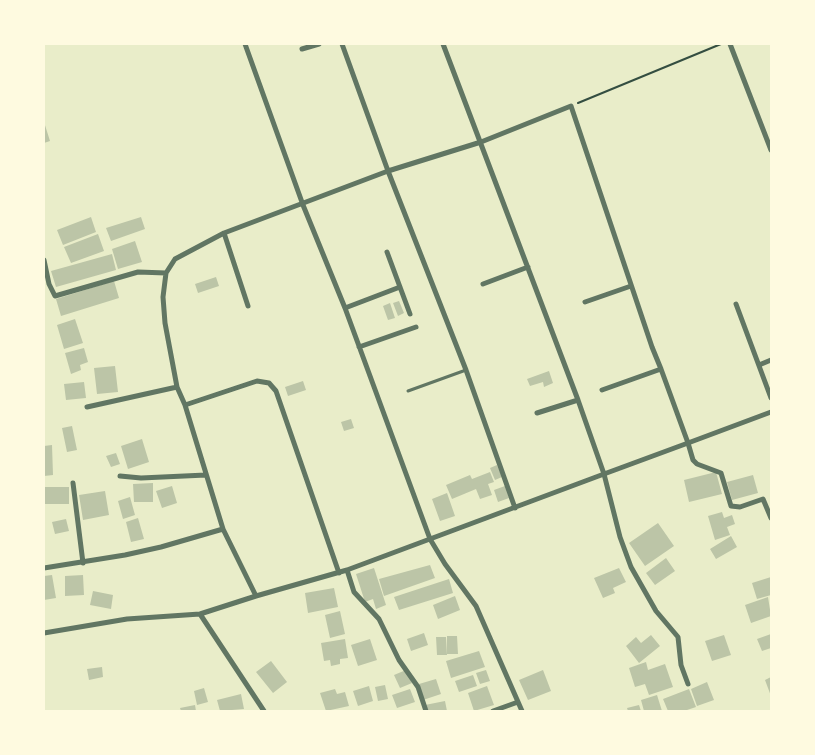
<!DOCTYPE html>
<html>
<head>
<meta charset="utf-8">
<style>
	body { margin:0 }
	#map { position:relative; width:815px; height:755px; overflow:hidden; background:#e9edc9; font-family:"Varela Round",sans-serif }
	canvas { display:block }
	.frame { position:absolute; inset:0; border:45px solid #fefae0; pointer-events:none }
</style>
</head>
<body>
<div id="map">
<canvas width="815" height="755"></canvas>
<div class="frame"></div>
</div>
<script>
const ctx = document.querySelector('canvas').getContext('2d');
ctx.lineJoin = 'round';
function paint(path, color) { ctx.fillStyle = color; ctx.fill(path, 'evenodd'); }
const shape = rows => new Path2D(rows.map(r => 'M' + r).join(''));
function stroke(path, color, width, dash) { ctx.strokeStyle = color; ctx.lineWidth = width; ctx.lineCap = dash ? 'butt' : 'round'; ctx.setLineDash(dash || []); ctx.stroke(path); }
const building = shape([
	[44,122,50,141,44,143],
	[91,217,96,232,63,245,57,230],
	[141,217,145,229,111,241,106,228],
	[98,234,104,251,71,263,64,247],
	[135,241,142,262,118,269,112,249],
	[112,254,116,270,56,287,51,271],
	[216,277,219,286,198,293,195,284],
	[114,281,119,298,61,316,56,299],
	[399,301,404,313,398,316,393,303],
	[390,303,395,318,388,320,383,306],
	[75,319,83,343,64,349,57,325],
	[84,348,88,362,80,365,81,370,71,374,65,353],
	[115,366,118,392,97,394,94,368],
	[549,371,553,383,544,387,543,382,530,386,527,379],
	[303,381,306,390,288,396,285,387],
	[84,382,86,398,66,400,64,384],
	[351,419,354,428,344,431,341,422],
	[72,426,77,450,67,452,62,428],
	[142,439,149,462,128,469,121,446],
	[52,445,53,475,44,476,44,446],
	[116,453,120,464,111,467,106,456],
	[497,465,502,477,495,480,490,468],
	[490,472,494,482,488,484,492,495,480,499,476,489,452,499,446,485,470,475,472,479],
	[716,472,722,494,689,502,684,480],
	[753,475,758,493,732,500,727,482],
	[153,483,153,502,134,502,133,484],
	[172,486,177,503,162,508,156,491],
	[505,486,509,498,498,502,494,490],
	[44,487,69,487,69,504,44,504],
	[105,491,109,515,83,520,79,495],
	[447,493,455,516,440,521,432,499],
	[130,497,135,515,123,519,118,501],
	[722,512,724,518,732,515,735,524,727,527,730,535,715,540,708,516],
	[138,518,144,539,131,542,126,522],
	[66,519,69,531,55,534,52,522],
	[658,523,674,546,645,566,629,543],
	[731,536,737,547,716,559,710,549],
	[666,558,675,571,655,585,646,573],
	[430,565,435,578,384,596,379,579],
	[374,568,386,605,376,609,373,599,365,602,356,574],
	[619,568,626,582,613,588,615,593,603,598,594,578],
	[52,575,56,598,44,600,44,576],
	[83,575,84,595,65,596,65,576],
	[771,577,771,595,757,599,752,583],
	[449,579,453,593,399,610,394,597],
	[334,588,338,607,308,613,305,593],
	[93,591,113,595,111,609,90,605],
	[455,596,460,610,438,619,433,605],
	[768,597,771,616,751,623,745,605],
	[340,611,345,634,330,638,325,615],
	[424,633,428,645,411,651,407,639],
	[771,634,771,648,762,651,757,639],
	[651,635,660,646,639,663,626,646,636,637,641,643],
	[724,635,731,655,712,661,705,641],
	[447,636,457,636,458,654,447,654],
	[436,637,446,637,447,655,437,655],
	[345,639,348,658,340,659,340,664,331,666,330,660,324,661,321,643],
	[370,639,377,660,358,666,351,645],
	[479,651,485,667,451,678,446,661],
	[271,661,287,682,273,693,256,672],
	[646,662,648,670,665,664,673,687,649,695,645,684,635,687,629,668],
	[102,667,103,677,89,680,87,669],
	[406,670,412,683,400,688,394,675],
	[486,670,490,681,480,684,476,673],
	[543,670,551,691,528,700,519,680],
	[473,675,477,686,459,692,455,681],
	[771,677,771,696,765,680],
	[436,679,441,694,423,700,419,684],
	[707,682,714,700,697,706,691,689],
	[385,685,388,699,378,701,375,687],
	[369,686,373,701,358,706,353,691],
	[487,686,494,705,474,711,468,693],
	[204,688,208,702,197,705,194,691],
	[335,689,337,694,345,692,349,706,326,711,320,693],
	[410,689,415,702,397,708,392,695],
	[689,689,696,707,684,711,668,711,663,699],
	[241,694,244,709,220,711,217,700],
	[657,695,662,711,644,711,641,700],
	[445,701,447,711,426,711,425,705],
	[195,705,196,711,181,711,180,708],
	[639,705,641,711,628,711,627,708]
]);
const path = shape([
	[578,103,721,44]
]);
const service = shape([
	[408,391,466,370]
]);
const minor = shape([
	[245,44,303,205,345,308,430,539,445,564,476,606,522,711],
	[342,44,388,171,466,370,515,508],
	[443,44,578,400,604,474,620,537,631,567,656,611,678,637,681,665,688,684],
	[730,44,771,150],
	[302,49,319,44],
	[224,233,248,306],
	[387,252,410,314],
	[44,260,49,284,55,296,138,272,166,273],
	[483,284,528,267],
	[585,302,631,286],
	[736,304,771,398],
	[345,308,400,287],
	[359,347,416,327],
	[759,365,771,360],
	[602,390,661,369],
	[185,405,257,381,269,383,276,391,339,573],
	[87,407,177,387],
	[771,412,688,443,604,474,347,570,256,596,223,529,185,405,177,387,165,323,163,297,166,273,175,259,224,233,388,171,481,142,571,106,652,347,661,369,688,443,693,460,697,464,721,473,731,506,740,507,763,499,771,518],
	[537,413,578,400],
	[120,476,141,478,206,475],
	[73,483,83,563],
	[44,568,125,555,161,547,223,529],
	[347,570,354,592,379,619,399,660,418,687,426,711],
	[200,614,264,711],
	[44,633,127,619,200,614,256,596],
	[493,711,518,702]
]);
paint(building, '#bcc5a7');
stroke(path, '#344e41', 2);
stroke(service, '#617663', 3);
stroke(minor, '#617663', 5);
</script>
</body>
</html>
